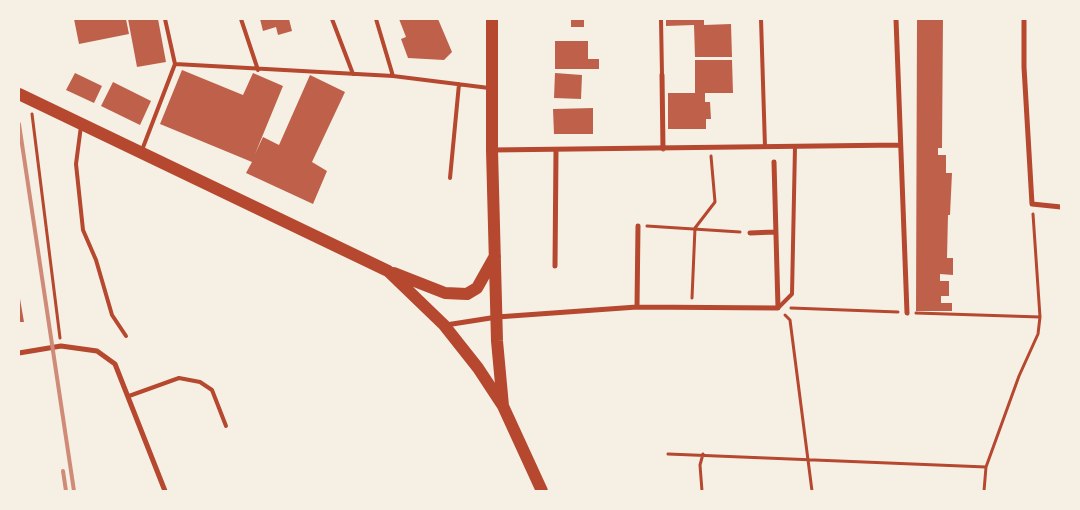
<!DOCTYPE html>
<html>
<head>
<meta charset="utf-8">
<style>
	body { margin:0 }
	#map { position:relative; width:1080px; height:510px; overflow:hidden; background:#f6efe4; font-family:Ubuntu,sans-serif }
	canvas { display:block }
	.frame { position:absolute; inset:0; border:20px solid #f6efe4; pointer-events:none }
</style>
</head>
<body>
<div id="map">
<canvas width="1080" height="510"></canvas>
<div class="frame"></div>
</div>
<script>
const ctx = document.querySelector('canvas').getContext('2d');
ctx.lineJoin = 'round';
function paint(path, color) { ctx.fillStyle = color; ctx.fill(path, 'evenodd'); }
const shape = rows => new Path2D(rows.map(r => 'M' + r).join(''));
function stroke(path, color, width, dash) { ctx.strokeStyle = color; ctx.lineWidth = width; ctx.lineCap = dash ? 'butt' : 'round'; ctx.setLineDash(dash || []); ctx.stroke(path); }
const building = shape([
	[74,19,126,19,129,34,79,44],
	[128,19,158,19,166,62,137,67],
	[260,19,289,19,292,31,278,35,276,27,263,31],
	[399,19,438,19,452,52,444,60,408,58,401,39,406,37],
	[571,19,584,19,584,27,571,27],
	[666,19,704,19,704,25,731,24,732,57,695,57,694,25,666,26],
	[917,19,943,19,942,148,938,148,938,155,946,155,946,173,952,173,950,215,948,215,947,258,953,258,953,275,940,274,940,281,949,281,949,296,941,296,941,303,952,303,952,311,916,311],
	[555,41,588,41,588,59,599,59,599,69,555,69],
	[695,60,732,60,733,93,705,93,705,102,710,102,711,119,706,119,706,129,668,129,668,93,695,93],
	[182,70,243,95,253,73,283,86,255,154,263,137,279,145,310,75,345,92,312,162,327,171,313,204,246,173,252,162,160,124],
	[75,73,102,86,94,103,66,90],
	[555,73,582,75,581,99,554,98],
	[113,82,151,101,140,125,101,106],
	[593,108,593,134,554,134,553,109],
	[19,293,24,322,19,322]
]);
const path = shape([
	[32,114,60,338],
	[647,226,740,232],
	[692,298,695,228,715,202,711,156],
	[791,308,898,312],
	[916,313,1040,317,1033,214],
	[785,315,790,320,812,491],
	[668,454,986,467],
	[702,491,700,465,703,454],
	[984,491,986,467,1019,376,1038,334,1040,317]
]);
const service = shape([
	[165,19,175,64,393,76,489,88],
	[241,19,258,70],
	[332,19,353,74],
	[376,19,393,76],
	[661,19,662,75],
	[761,19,765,147],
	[81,126,76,164,83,230,96,260,112,315,126,336],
	[142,150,175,64],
	[450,178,459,84],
	[778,308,792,294,795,147],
	[129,396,179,378,200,382,212,390,226,426]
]);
const minor = shape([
	[896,19,907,313],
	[1024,19,1024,67,1032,204,1061,207],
	[662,75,663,149],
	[492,150,899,145],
	[750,233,774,232],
	[555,266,556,151],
	[637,307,638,226],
	[446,325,497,317,637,307,778,308,774,162],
	[19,353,61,346,97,351,115,364,165,491]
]);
const primary = shape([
	[492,19,492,150,497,341,503,406],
	[19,94,388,271,444,325,478,368,503,406,542,491],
	[394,273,445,293,467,294,477,288,495,256]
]);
const rail = shape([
	[19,124,74,491],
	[63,471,66,491]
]);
paint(building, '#bf614a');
stroke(path, '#b5482f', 3);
stroke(service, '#b5482f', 4);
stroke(minor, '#b5482f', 5);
stroke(primary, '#b5482f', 12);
stroke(rail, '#cf8b77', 4);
</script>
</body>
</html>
